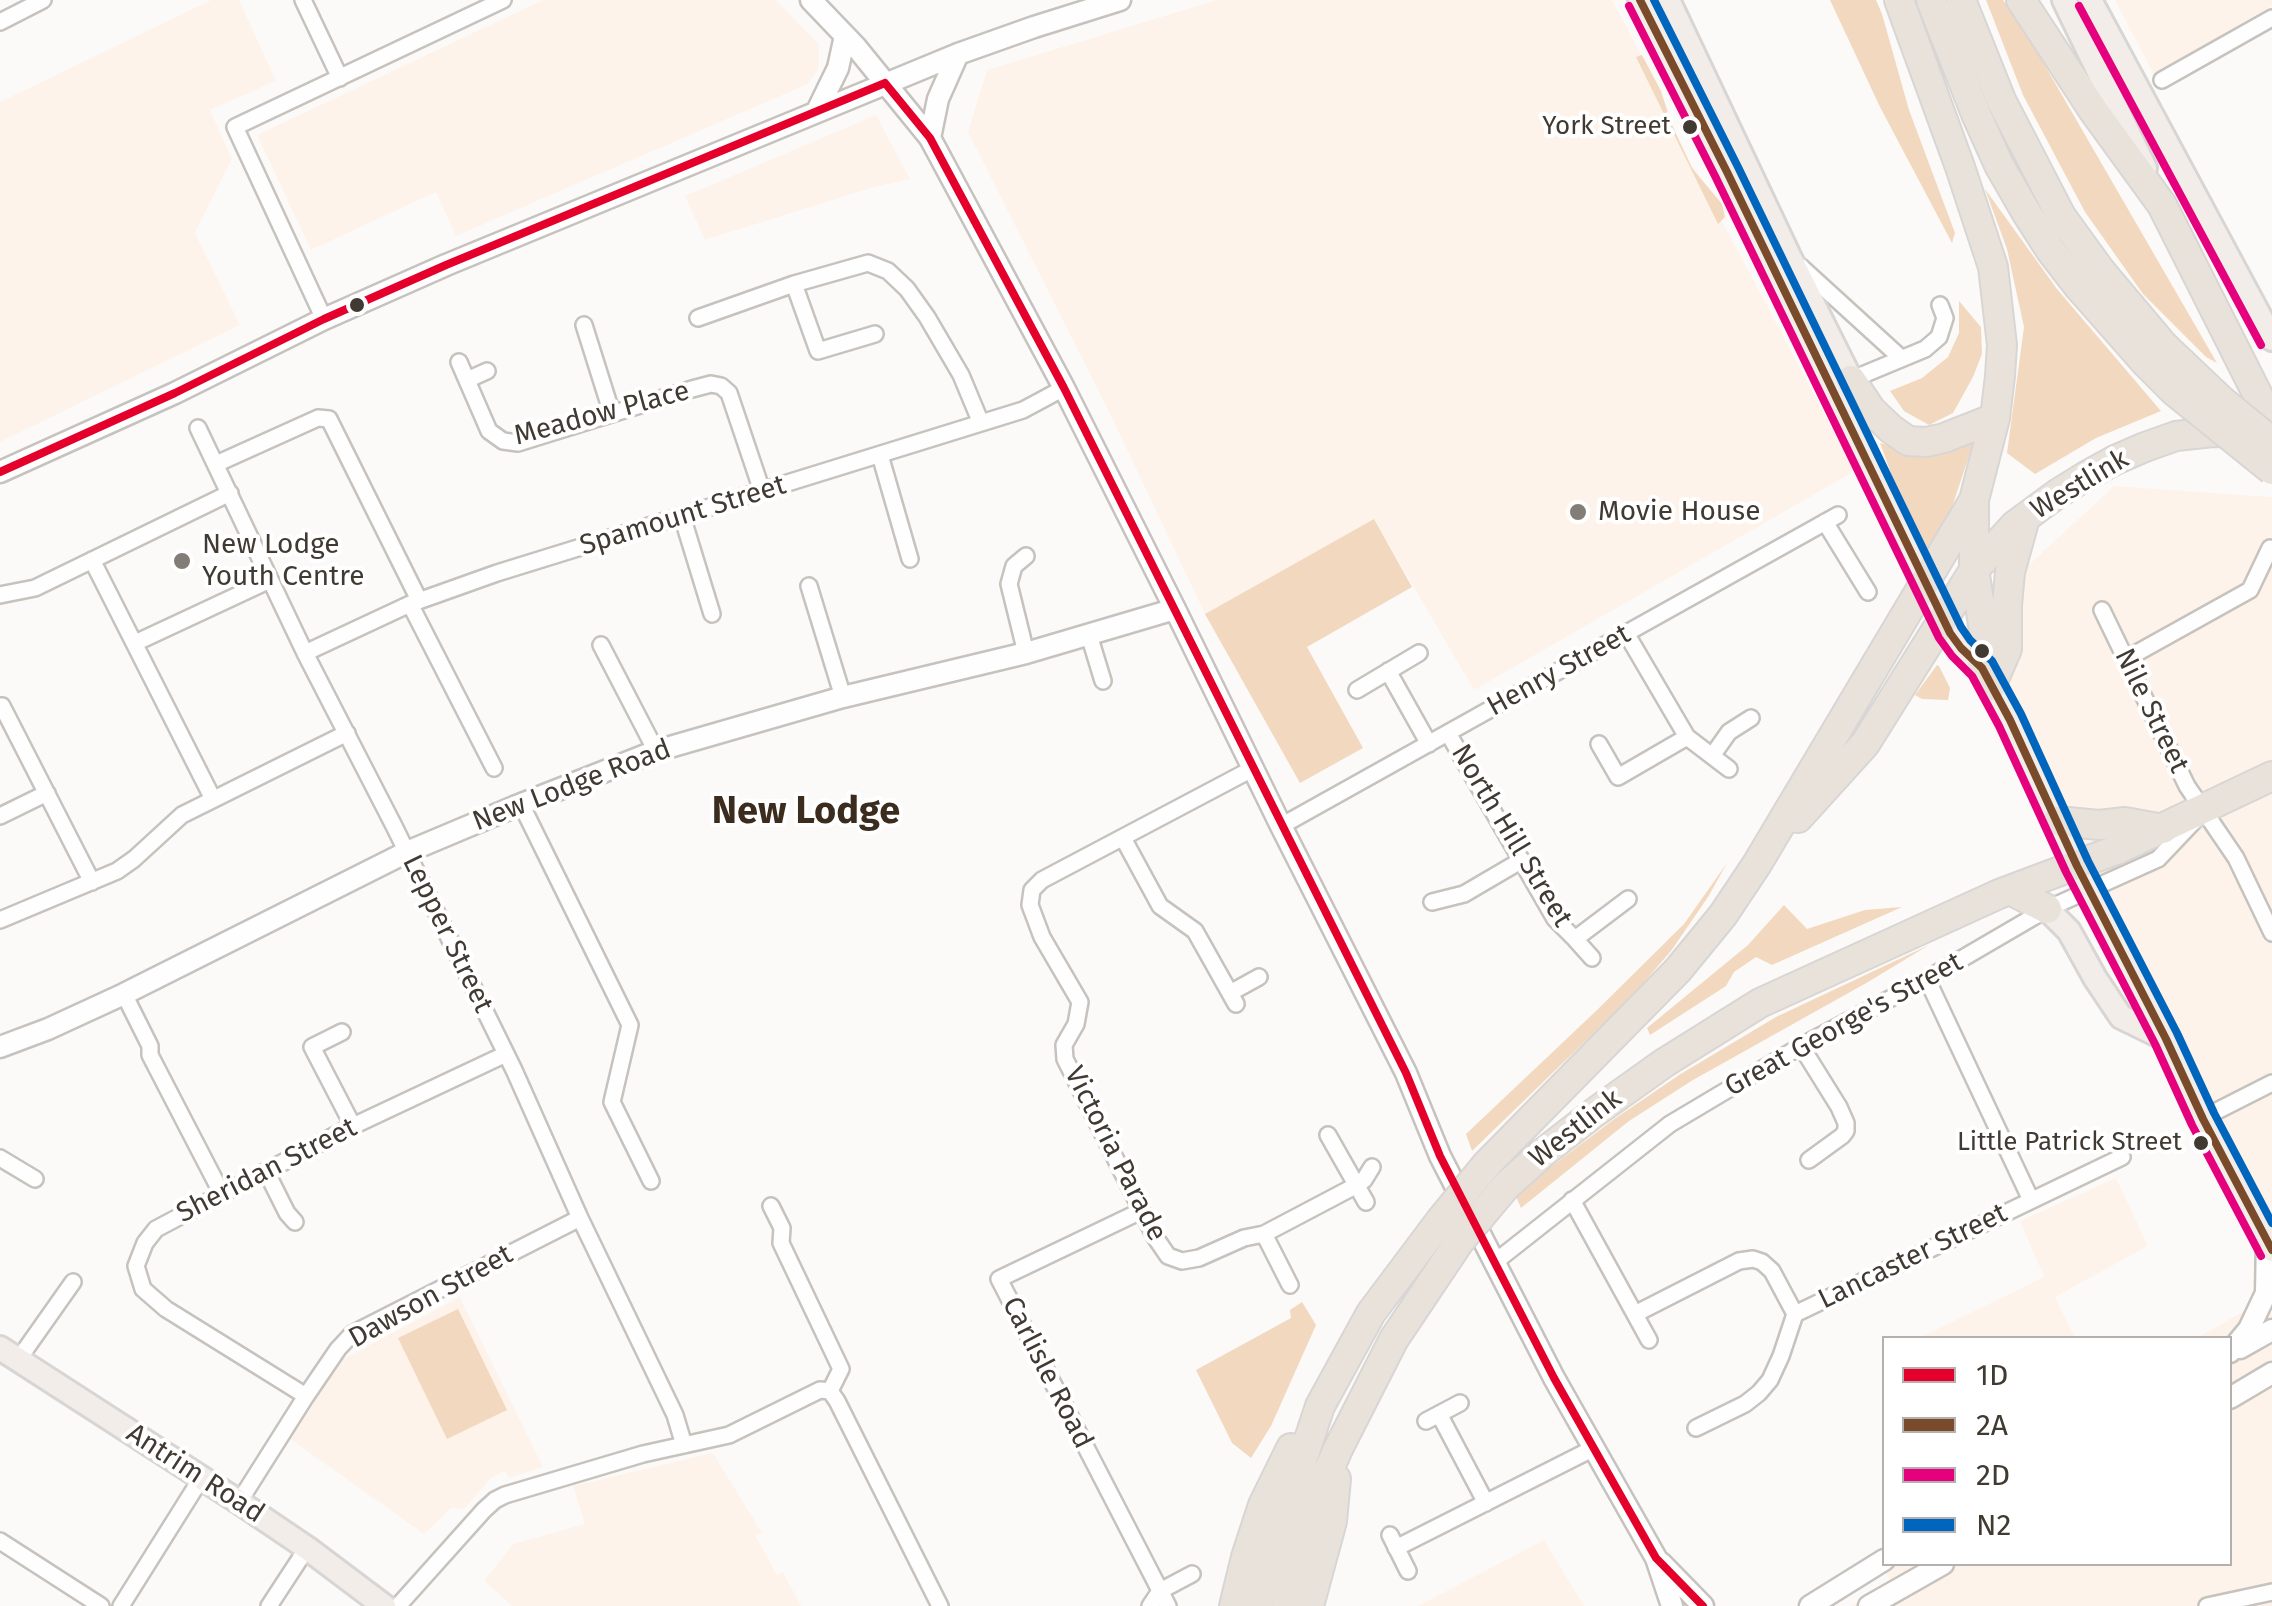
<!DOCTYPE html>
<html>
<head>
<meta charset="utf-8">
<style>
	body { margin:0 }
	#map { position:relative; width:2272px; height:1606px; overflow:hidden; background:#fcfaf8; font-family:"Fira Sans",sans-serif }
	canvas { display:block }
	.legend { position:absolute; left:1882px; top:1336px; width:350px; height:230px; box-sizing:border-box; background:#fff; border:2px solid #b3b0ad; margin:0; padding:12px 18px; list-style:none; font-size:30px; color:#413a32 }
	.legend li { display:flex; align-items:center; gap:20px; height:50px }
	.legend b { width:50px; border:2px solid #b3b0ad }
</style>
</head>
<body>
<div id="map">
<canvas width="2272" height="1606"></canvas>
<ul class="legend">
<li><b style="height:12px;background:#e4002b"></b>1D</li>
<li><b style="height:12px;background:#7a4b2a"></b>2A</li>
<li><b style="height:12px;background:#e5007d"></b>2D</li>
<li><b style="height:12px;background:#0065bd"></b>N2</li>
</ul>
</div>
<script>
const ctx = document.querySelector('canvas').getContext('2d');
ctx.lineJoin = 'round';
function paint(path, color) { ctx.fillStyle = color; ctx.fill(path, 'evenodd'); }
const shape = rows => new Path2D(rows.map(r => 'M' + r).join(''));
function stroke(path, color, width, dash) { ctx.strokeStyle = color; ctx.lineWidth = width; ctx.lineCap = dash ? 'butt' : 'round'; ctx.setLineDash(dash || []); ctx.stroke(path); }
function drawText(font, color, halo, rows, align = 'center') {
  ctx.font = font + ' "Fira Sans",sans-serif'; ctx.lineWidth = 8; ctx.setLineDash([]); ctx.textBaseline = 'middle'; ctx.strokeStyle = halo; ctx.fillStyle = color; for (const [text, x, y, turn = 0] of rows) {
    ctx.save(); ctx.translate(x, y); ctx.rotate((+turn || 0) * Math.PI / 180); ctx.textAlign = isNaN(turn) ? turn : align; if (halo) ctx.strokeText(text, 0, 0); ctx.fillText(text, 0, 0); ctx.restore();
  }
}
const built = shape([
	[211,0,239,0,276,81,210,110,232,159,195,233,240,325,0,442,0,102],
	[543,0,776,0,819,44,819,68,808,84,456,236,436,192,311,250,257,135],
	[1217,0,1612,0,1661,92,1678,139,1855,471,1474,690,1374,519,1205,614,1111,416,968,132,987,70],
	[2115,0,2272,0,2272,6,2154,75],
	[876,115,910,179,874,187,705,240,685,196],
	[2114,486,2272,497,2272,1242,1965,624],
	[2116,1178,2148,1246,2055,1297,2075,1338,1919,1338,2044,1277,2020,1221],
	[460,1297,543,1467,509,1478,505,1471,492,1477,464,1509,451,1508,424,1534,290,1439,341,1360],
	[2263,1300,2272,1315,2272,1606,1851,1606,1891,1582,1880,1562,2230,1564,2230,1338,2197,1338],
	[713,1453,762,1533,755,1535,777,1575,783,1572,801,1606,512,1606,484,1581,513,1544,585,1524,573,1486],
	[1544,1540,1584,1606,1418,1606]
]);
const green = shape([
	[1830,0,1876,0,1882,14,1909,110,1955,233,1952,243,1880,107],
	[1986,0,2003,0,2018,19,2217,363,2206,357,2143,294,2085,212,2023,95],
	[1642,55,1661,91,1671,123,1692,168,1722,204,1725,217,1718,224,1636,57],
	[1985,189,2057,289,2161,411,2096,438,2035,474,2007,453,2024,327,2007,249],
	[1959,301,1981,327,1982,354,1973,377,1953,413,1929,425,1904,411,1890,391,1922,378,1948,357,1959,333],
	[1976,435,1953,504,1927,557,1901,501,1880,443,1921,454],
	[1374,519,1412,587,1307,647,1363,748,1300,783,1205,614],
	[1937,665,1939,666,1950,688,1948,700,1922,699,1915,695],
	[1727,863,1708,897,1671,951,1631,997,1472,1151,1466,1134,1596,1011,1684,924],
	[1784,905,1807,929,1865,910,1902,907,1772,965,1756,957,1734,972,1726,986,1650,1035,1647,1028,1748,945],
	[1929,945,1868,982,1693,1080,1629,1121,1521,1208,1515,1194,1613,1120,1679,1075,1776,1017],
	[1302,1302,1316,1325,1271,1426,1251,1458,1232,1443,1196,1370,1291,1318,1290,1310],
	[458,1309,507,1410,447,1439,398,1338]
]);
const street = shape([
	[303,0,340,78],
	[0,22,43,0],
	[2162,80,2272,18],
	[1800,266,1901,358],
	[794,284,818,351,875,334],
	[698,318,794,284,868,263,888,271,907,289,927,317,961,375,981,423],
	[324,319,235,127,503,0],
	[584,325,612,414],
	[459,362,489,431,503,441,518,443,692,389,711,384,721,386,729,393,762,491],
	[467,380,487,371],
	[1848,381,1925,349,1939,337,1945,318,1940,305],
	[198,428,305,653,394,826,514,1070,580,1218,675,1415,684,1445],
	[880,455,910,559],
	[216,464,318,418,329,419,419,600],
	[682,516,712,614],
	[1825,522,1868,592],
	[1026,556,1014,566,1009,584,1026,653],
	[92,560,213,799],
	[809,586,843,697],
	[0,595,35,588,230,493],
	[410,604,494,768],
	[2102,610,2187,786,2236,858,2272,933],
	[1626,633,1687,737,1729,769],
	[1089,635,1103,681],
	[135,643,270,580],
	[601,645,656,751],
	[305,653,410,604,497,573,1023,410,1064,388],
	[2126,659,2250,590,2270,548],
	[1388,671,1429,744],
	[1357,690,1419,653],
	[0,706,2,706,92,882],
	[1448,733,1555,919,1575,939,1628,899],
	[1599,744,1618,777,1687,737],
	[1712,756,1729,732,1751,718],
	[1252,769,1042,880,1032,890,1030,905,1042,937,1080,1002,1076,1024,1064,1045,1065,1059,1155,1237,1168,1256,1182,1261,1199,1258,1244,1238,1264,1234,1357,1185,1364,1180,1372,1167],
	[521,804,630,1025,612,1102,651,1181],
	[0,816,47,793],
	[1281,826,1838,515],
	[1123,838,1160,906,1195,931,1236,1004],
	[1432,902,1464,894,1522,860],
	[0,920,117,871,134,859,182,815,347,733],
	[1575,939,1592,958],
	[1927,979,2031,1200],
	[1230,993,1259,977],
	[124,994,150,1046,150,1055,222,1194],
	[342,1032,312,1047,353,1126],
	[1801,1046,1839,1107,1846,1123,1846,1131,1842,1136,1809,1160],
	[2203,1118,2272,1083],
	[1328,1135,1366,1202],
	[0,1158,35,1179],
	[266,1171,287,1213,295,1222],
	[1572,1200,1649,1340],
	[1141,1211,999,1279,1168,1606],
	[1264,1234,1290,1285],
	[1495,1262,1670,1124,1801,1046,1927,979,2047,909,2158,859,2195,820],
	[1635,1314,1739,1261,1753,1259,1762,1262,1772,1271,1795,1314],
	[18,1360,73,1282],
	[830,1391,837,1401,940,1606],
	[306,1396,166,1309,143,1289,136,1266,145,1243,156,1229,222,1194,353,1126,506,1054],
	[1439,1414,1486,1503],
	[1426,1421,1460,1403],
	[1696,1428,1745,1404,1759,1393,1770,1380,1781,1356,1795,1314,2122,1157],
	[239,1502,306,1396,338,1349,352,1334,580,1218],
	[1390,1535,1408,1571],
	[0,1541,101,1606],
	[1396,1548,1594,1448],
	[121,1606,202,1477],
	[269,1606,307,1548],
	[398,1606,484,1510,495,1500,505,1495,643,1454,729,1435,820,1390,830,1391,841,1369,781,1243,782,1228,771,1206],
	[1150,1606,1160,1591,1192,1574],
	[2207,1606,2272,1592]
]);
const secondary = shape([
	[811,0,856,47,930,138,1064,388,1175,609,1281,826,1406,1073,1440,1156,1554,1378,1656,1558,1672,1606],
	[818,109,838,68,845,36],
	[930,138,938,99,958,54],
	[0,472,175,393,324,319,446,265,958,54,1034,27,1120,0],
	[0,1047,48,1029,124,994,407,852,514,807,656,751,843,697,1026,653,1175,609],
	[2240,1348,2272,1330],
	[2230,1352,2249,1329,2266,1293,2267,1238],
	[2230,1398,2272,1373],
	[1661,1563,1703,1606],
	[1810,1606,1884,1560],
	[1869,1606,1943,1564]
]);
const primary = shape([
	[1640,0,1727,172,1950,633,1961,648,1982,668,2010,720,2077,866,2166,1039,2203,1119,2272,1250],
	[1668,0,1789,256,1851,380],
	[2064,0,2145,168],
	[2090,0,2272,339],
	[2047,909,2069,931,2095,978,2121,1017,2166,1039],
	[0,1348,239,1502,307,1548,384,1606]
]);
const highway = shape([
	[1931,0,1976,114,1999,165,2026,212,2051,251,2078,286,2145,362],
	[1961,0,2001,100,2061,216,2100,270,2163,345],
	[2021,0,2093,110,2162,205,2272,423],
	[1851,380,1871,410,1891,429,1908,441,1926,442,1944,438,1995,418],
	[1974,502,1974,570,1985,636,1982,668],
	[1991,686,2007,649,2007,605,2010,572,2024,522],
	[1798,818,1865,744,1974,570,2015,525,2057,494,2086,476,2115,460,2145,447,2176,436,2213,432,2242,433],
	[2057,821,2099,825,2125,822,2163,829],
	[2010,890,2047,909],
	[1487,1164,1678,970,1723,915,1757,864,1974,500,1995,418,2000,376,2002,345,1993,267,1960,167,1899,0],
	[1506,1186,1544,1152,1594,1113,1664,1063,1760,1003,1999,894,2116,850,2272,776],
	[1234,1606,1246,1557,1263,1505,1291,1448],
	[1258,1606,1284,1515,1320,1406,1371,1313,1440,1221],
	[1287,1606,1319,1492,1339,1447,1394,1339,1459,1242],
	[1309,1606,1332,1521,1336,1479]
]);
const highwayBridge = shape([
	[2163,345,2221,400,2272,442],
	[2145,362,2174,391,2272,470],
	[1440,1221,1487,1164],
	[1459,1242,1506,1186]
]);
const bus1 = shape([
	[885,83,930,138,1064,388,1406,1073,1440,1156,1554,1378,1656,1558,1703,1606],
	[0,472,175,393,324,319,446,265,885,83]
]);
const bus2 = shape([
	[1640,0,1727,172,1950,633,1961,648,1982,668,2010,720,2077,866,2166,1039,2203,1119,2272,1250]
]);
const bus3 = shape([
	[1629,6,1716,178,1939,638,1952,656,1972,676,1999,726,2066,872,2155,1044,2192,1125,2261,1256],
	[2079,6,2261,345]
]);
const bus4 = shape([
	[1654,0,1738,167,1961,627,1970,640,1992,661,2021,714,2088,861,2177,1033,2214,1113,2272,1223]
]);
const markers = [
	[1690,127,9,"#413a32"],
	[357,305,9,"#413a32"],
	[1578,512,10,"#827d77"],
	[182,561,10,"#827d77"],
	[1982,651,9,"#413a32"],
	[2201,1143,9,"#413a32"]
];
const busNames = [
	["York Street",1671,127],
	["Little Patrick Street",2182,1143]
];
const streetNames = [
	["Meadow Place",602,414,-15],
	["Westlink",2080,485,-31],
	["Spamount Street",683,516,-17],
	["Henry Street",1559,671,-29],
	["Nile Street",2151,711,64],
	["New Lodge Road",572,786,-21],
	["North Hill Street",1511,836,59],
	["Lepper Street",447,934,64],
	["Great George's Street",1844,1025,-29],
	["Westlink",1576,1129,-38],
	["Victoria Parade",1115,1154,63],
	["Sheridan Street",267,1171,-27],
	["Lancaster Street",1913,1257,-26],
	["Dawson Street",431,1297,-29],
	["Carlisle Road",1047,1373,63],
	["Antrim Road",195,1474,33]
];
const poiNames = [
	["Movie House",1598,512],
	["New Lodge",202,545],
	["Youth Centre",202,577]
];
const districtNames = [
	["New Lodge",806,812]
];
paint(built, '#fdf3ea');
paint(green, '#f2d8be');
stroke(street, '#c6c2bd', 20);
stroke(secondary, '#c6c2bd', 25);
stroke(primary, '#d8d6d4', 28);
stroke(highway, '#d8d6d4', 32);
stroke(street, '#fffefe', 15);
stroke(secondary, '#fffefe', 20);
stroke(primary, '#f2ede8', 22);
stroke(highway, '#e9e2da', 28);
stroke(highwayBridge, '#d8d6d4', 32, []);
stroke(highwayBridge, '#e9e2da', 28);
stroke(bus1, '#e4002b', 8);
stroke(bus2, '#7a4b2a', 8);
stroke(bus3, '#e5007d', 8);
stroke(bus4, '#0065bd', 8);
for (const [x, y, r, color] of markers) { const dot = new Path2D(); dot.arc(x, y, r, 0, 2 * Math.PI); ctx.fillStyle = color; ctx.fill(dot); stroke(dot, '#fff', 4); }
drawText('26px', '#413a32', '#fff', busNames, 'right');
drawText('28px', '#413a32', '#fff', streetNames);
drawText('28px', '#413a32', '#fff', poiNames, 'left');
drawText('bold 38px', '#3b2c1d', '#fff', districtNames);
</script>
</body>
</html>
